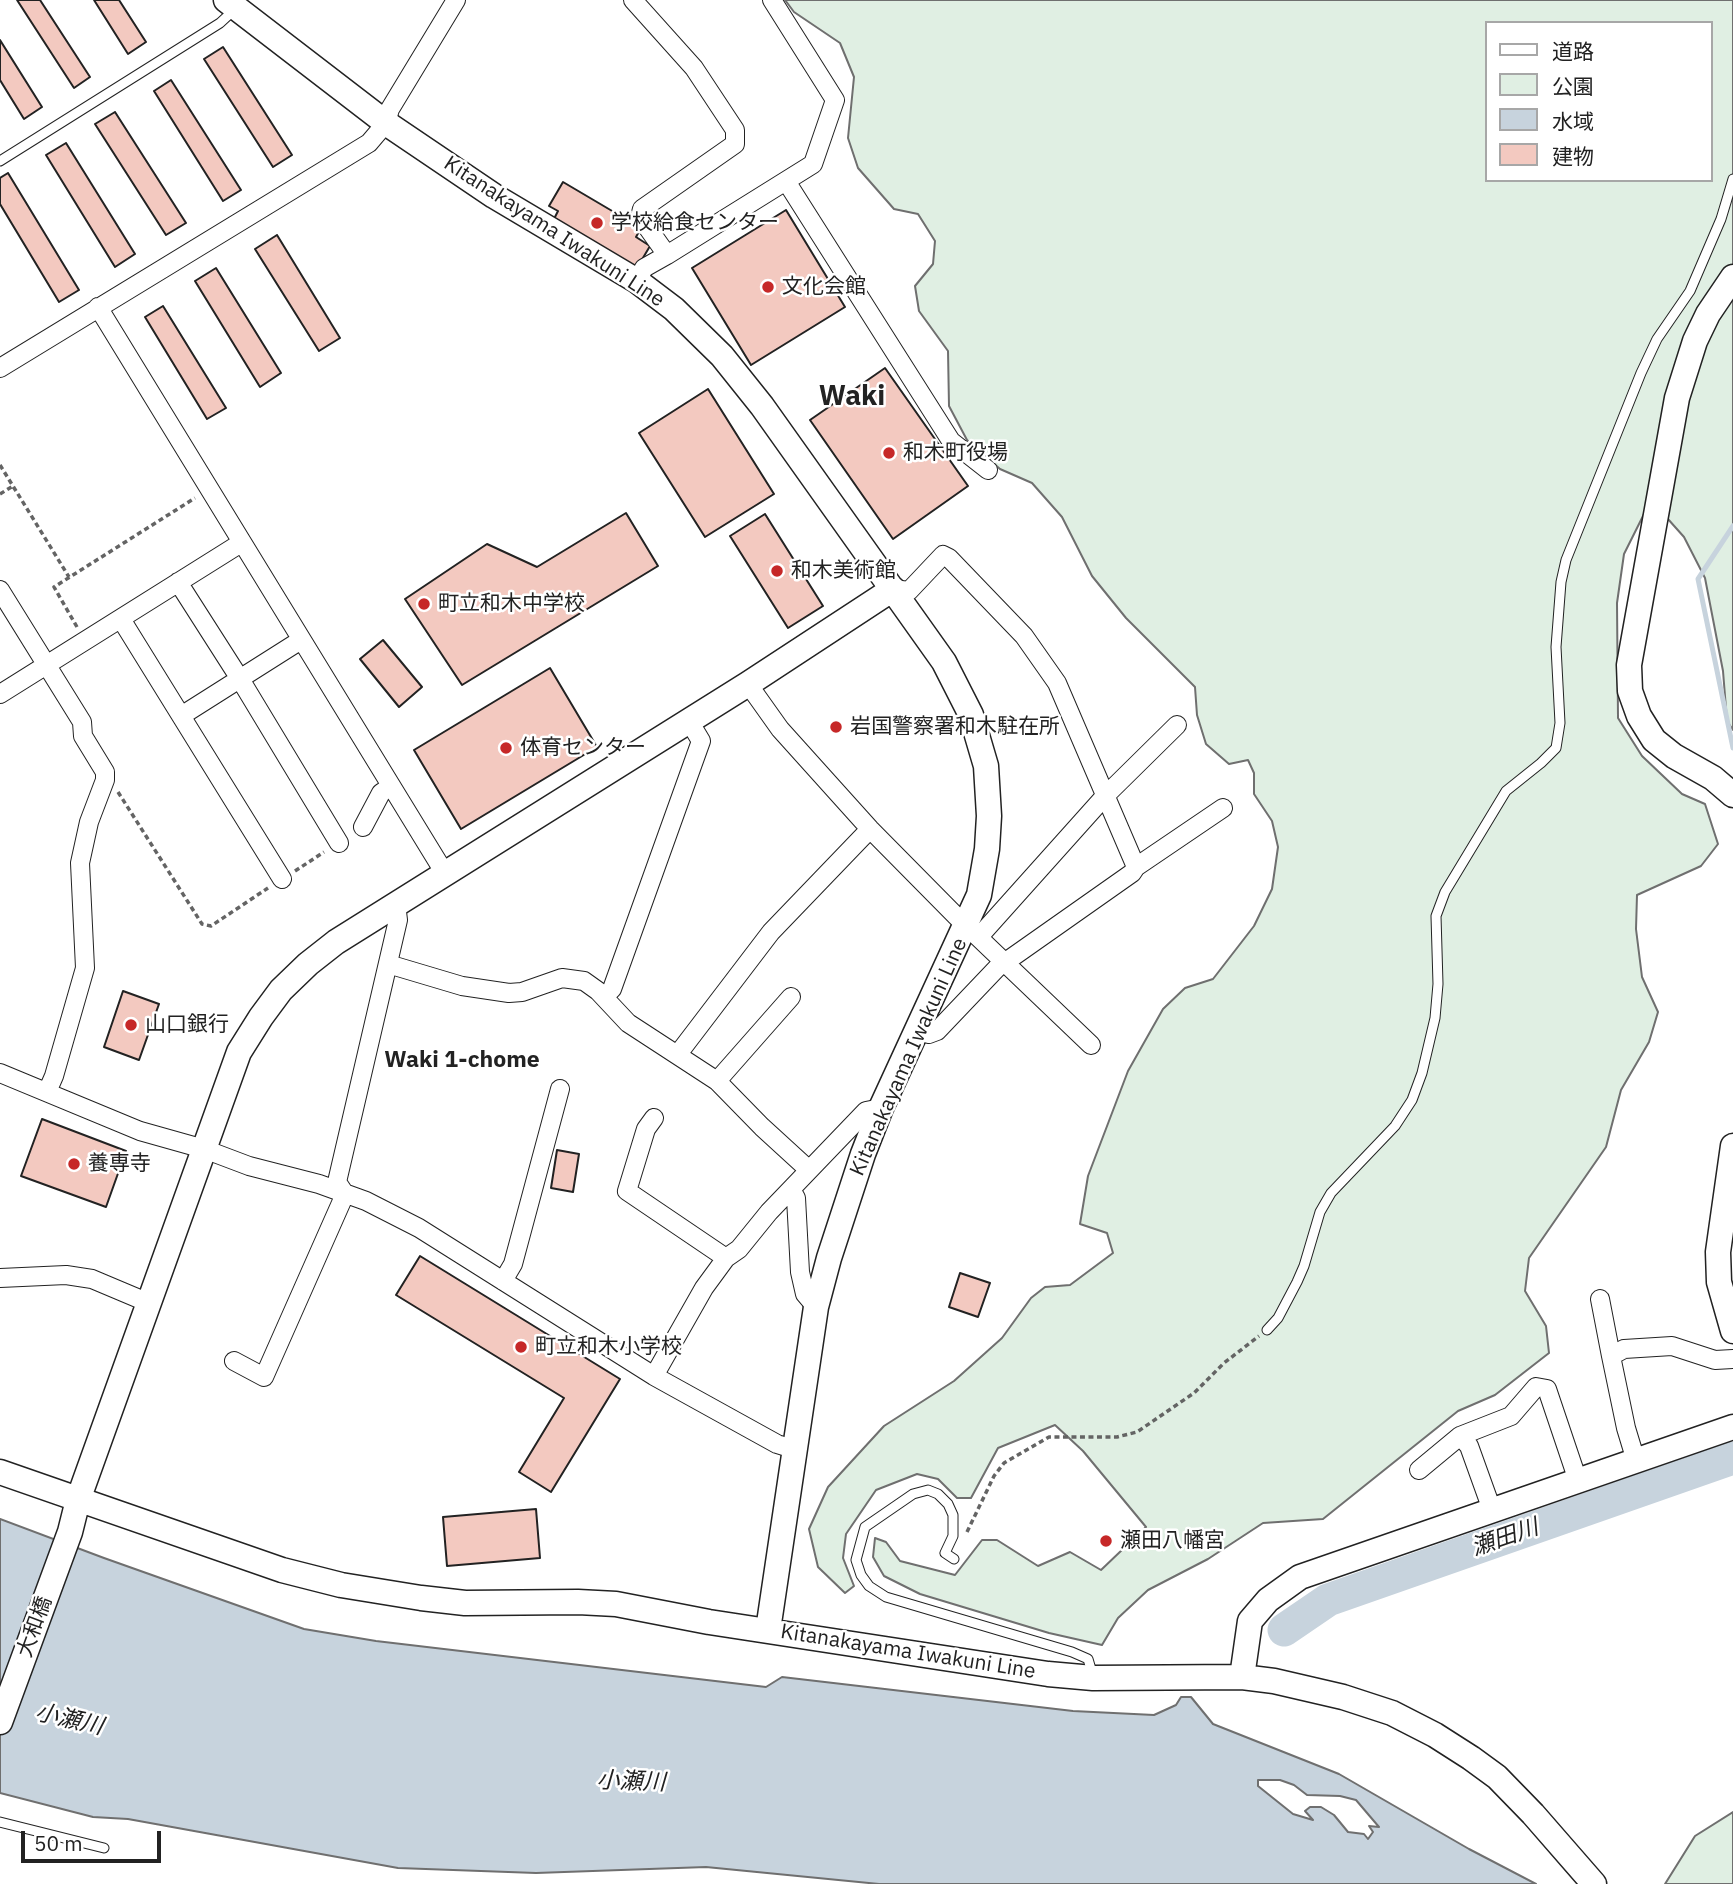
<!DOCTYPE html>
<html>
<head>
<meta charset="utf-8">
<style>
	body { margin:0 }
	#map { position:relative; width:1733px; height:1884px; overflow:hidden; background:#fff; font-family:"IBM Plex Sans","Noto Sans JP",sans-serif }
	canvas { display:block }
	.legend { position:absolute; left:1485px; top:21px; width:228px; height:161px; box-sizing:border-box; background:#fff; border:2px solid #a7a7a7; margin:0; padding:9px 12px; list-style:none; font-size:21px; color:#222 }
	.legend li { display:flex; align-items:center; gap:14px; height:35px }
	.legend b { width:35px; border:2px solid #a7a7a7 }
	.scale { position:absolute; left:21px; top:1831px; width:140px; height:32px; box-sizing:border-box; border:4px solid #222; border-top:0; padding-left:9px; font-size:21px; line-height:24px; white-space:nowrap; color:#222; -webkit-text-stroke:5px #fff; paint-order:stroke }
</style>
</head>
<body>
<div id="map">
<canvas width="1733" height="1884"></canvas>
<ul class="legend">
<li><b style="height:9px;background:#fff"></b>道路</li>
<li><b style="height:19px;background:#e0efe3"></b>公園</li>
<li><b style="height:19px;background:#c7d3dd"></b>水域</li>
<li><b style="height:19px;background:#f3c9c0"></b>建物</li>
</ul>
<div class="scale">50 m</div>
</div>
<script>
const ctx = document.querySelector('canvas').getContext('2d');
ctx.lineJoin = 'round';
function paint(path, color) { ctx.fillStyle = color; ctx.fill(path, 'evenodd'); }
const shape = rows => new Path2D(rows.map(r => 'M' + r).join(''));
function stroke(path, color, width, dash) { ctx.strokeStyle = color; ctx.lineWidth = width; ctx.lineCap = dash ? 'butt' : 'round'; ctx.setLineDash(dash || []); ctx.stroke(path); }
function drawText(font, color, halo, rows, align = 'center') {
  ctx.font = font + ' "IBM Plex Sans","Noto Sans JP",sans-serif'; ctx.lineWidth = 5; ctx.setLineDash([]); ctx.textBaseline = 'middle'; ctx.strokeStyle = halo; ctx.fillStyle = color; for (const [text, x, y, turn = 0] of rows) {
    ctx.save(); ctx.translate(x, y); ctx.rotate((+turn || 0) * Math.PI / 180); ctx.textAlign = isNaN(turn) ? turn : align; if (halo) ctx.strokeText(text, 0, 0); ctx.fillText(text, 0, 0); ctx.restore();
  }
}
const green = shape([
	[785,0,1733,0,1733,730,1727,721,1723,671,1705,578,1684,537,1651,500,1624,554,1617,603,1618,718,1642,756,1682,794,1705,804,1718,844,1701,866,1637,895,1636,929,1642,977,1658,1012,1649,1042,1621,1090,1606,1147,1529,1258,1525,1291,1546,1326,1549,1353,1495,1395,1458,1411,1323,1519,1263,1523,1208,1559,1148,1590,1118,1618,1102,1645,1049,1633,920,1594,884,1576,873,1557,875,1538,886,1542,900,1561,955,1575,982,1540,997,1540,1038,1566,1070,1552,1101,1570,1146,1527,1083,1451,1055,1425,998,1448,971,1498,957,1498,938,1479,917,1474,876,1490,846,1534,843,1558,854,1586,845,1593,818,1567,809,1529,828,1487,884,1426,954,1381,1002,1338,1031,1298,1045,1287,1070,1285,1113,1253,1107,1233,1080,1224,1088,1176,1128,1071,1163,1009,1185,988,1213,979,1254,926,1272,889,1278,847,1272,821,1254,794,1254,773,1248,760,1229,764,1206,744,1197,715,1195,687,1126,618,1092,576,1062,517,1032,483,1000,469,967,440,949,406,948,351,919,311,915,286,933,264,935,241,918,214,894,209,858,168,848,138,854,77,840,43,794,12,785,0],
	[1486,23,1710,23,1710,180,1486,180,1486,23],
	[1733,1812,1733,1884,1665,1884,1695,1836,1733,1812]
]);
const water = shape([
	[0,1519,104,1558,304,1629,376,1641,766,1687,782,1677,1073,1711,1154,1715,1176,1705,1181,1697,1191,1697,1213,1724,1339,1774,1469,1849,1536,1884,879,1884,706,1867,536,1873,398,1868,128,1819,93,1817,0,1793,0,1519],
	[1258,1780,1280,1780,1294,1785,1307,1795,1340,1796,1356,1800,1379,1827,1369,1826,1373,1832,1368,1839,1364,1834,1348,1832,1334,1815,1321,1807,1310,1807,1305,1811,1313,1820,1293,1814,1258,1786,1258,1780]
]);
const stream = shape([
	[1733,526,1698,579,1733,748]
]);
const river = shape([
	[1284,1630,1328,1600,1733,1458]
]);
const building = shape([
	[17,0,40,0,90,77,74,88,17,0],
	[94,0,119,0,146,42,128,54,94,0],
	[0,40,42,107,24,119,0,80,0,40],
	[223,47,292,155,273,167,204,59,223,47],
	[171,80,241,190,223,201,154,91,171,80],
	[115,112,186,223,166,235,95,124,115,112],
	[66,143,135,254,115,267,46,155,66,143],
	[8,173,79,290,59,302,0,204,0,178,8,173],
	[563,182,641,228,636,237,650,246,637,268,554,219,558,211,549,206,563,182],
	[786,210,845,307,751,365,692,268,786,210],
	[277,235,340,338,319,351,255,249,277,235],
	[216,268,281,373,260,387,195,281,216,268],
	[163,306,226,408,207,419,145,317,163,306],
	[885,368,968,486,893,539,810,420,885,368],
	[708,389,774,494,705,537,639,433,708,389],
	[626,513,658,566,462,685,405,599,487,544,537,567,626,513],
	[765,514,823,606,788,628,730,536,765,514],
	[383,640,422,687,399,707,360,659,383,640],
	[550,668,597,747,461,829,414,750,550,668],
	[123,991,159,1004,139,1060,104,1047,123,991],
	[42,1119,126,1151,106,1207,21,1176,42,1119],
	[557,1150,579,1154,573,1192,551,1188,557,1150],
	[420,1256,620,1379,551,1492,519,1472,564,1398,396,1295,420,1256],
	[960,1273,990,1283,978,1317,949,1307,960,1273],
	[536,1509,540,1558,447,1566,443,1517,536,1509]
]);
const path = shape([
	[0,465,69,577],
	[0,494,13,486],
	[77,627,54,587,195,498],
	[118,792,202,924,211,926,268,888],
	[295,871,324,852],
	[967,1532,994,1476,1004,1463,1049,1437,1117,1437,1137,1432,1194,1393,1224,1363,1259,1336]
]);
const lane = shape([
	[0,161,220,23,234,10],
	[1267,1330,1278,1318,1297,1282,1304,1266,1320,1212,1331,1193,1395,1126,1412,1100,1422,1073,1435,1018,1438,984,1436,916,1445,892,1506,791,1541,763,1556,748,1560,723,1556,647,1561,582,1566,560,1641,373,1657,339,1690,291,1721,219,1733,179],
	[954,1559,945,1553,953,1536,953,1515,948,1504,938,1494,928,1490,913,1494,865,1527,856,1560,861,1575,869,1586,886,1597,1072,1652,1088,1659,1093,1676],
	[0,1822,104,1848]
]);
const street = shape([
	[633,0,694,68,735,130,735,144,642,209,640,217,667,255,644,268,637,281],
	[786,181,951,441,988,470],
	[667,255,813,164,835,100,772,0],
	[98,307,444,872],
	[0,368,369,143,386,123,390,109,456,0],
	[178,582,240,679,339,843],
	[893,589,909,591,943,555,949,558,1024,636,1057,683,1136,867,1132,873,997,968,937,1031,929,1034,917,1031],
	[0,590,82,722,83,736,105,772,105,780,89,822,80,863,85,968,54,1076,47,1092],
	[121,619,282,879],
	[748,684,780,729,870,829,955,915,1091,1045],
	[0,694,241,543],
	[181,716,301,640],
	[363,827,381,793,391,786],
	[1136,867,1223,808],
	[977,936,985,930,1105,796,1177,725],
	[388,964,462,986,509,993,522,992,562,978,584,981,598,991,628,1023,717,1081,762,1127,809,1170],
	[604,997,612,989,701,741,689,721],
	[678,1054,771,932,870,829],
	[0,1073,140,1131,204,1149,249,1166,319,1184,366,1201,419,1228,654,1376,777,1444,793,1449],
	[717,1081,791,997],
	[654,1118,646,1129,627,1191,726,1258],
	[791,1189,796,1198,800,1272,805,1294,816,1307],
	[0,1278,66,1275,92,1279,149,1303],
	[503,1281,513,1264,560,1089],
	[1600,1299,1611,1356],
	[234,1361,264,1377,345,1194,337,1182,398,920,396,904],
	[654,1376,704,1288,726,1258,739,1249,769,1212,866,1111,881,1108],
	[1460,1436,1511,1416,1536,1387,1547,1389,1578,1481],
	[1636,1461,1626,1428,1611,1356,1624,1349,1672,1346,1715,1360,1733,1359],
	[1419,1470,1460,1436,1469,1446,1492,1510]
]);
const secondary = shape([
	[226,0,386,123,494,196,637,281,674,309,722,356,762,406,944,662,971,715,986,766,989,816,987,849,979,895,881,1108,863,1154,829,1258,816,1307,768,1630],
	[1733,277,1708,314,1695,341,1677,398,1629,665,1630,691,1639,716,1654,740,1674,756,1713,778,1733,795],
	[1733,1146,1718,1252,1719,1282,1733,1331],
	[0,1472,282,1570,341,1585,421,1598,465,1603,578,1602,616,1604,709,1622,1048,1674,1093,1678,1242,1677,1274,1681,1343,1697,1392,1713,1435,1735,1471,1758,1497,1777,1533,1814,1594,1884],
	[1242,1677,1250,1621,1268,1600,1300,1577,1733,1427],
	[0,1722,70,1532,78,1500,239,1052,261,1017,281,990,308,964,336,942,748,684,893,589]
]);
const markers = [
	[597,223,7,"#c62828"],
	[768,287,7,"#c62828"],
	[889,453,7,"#c62828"],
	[777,571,7,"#c62828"],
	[424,604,7,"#c62828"],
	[836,727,7,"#c62828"],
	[506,748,7,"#c62828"],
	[131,1025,7,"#c62828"],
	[74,1164,7,"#c62828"],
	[521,1347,7,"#c62828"],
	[1106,1541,7,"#c62828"]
];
const poiNames = [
	["学校給食センター",611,223],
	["文化会館",782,287],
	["和木町役場",903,453],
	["和木美術館",791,571],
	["町立和木中学校",438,604],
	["岩国警察署和木駐在所",850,727],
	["体育センター",520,748],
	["山口銀行",145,1025],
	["養専寺",88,1164],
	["町立和木小学校",535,1347],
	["瀬田八幡宮",1120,1541]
];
const streetNames = [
	["Kitanakayama Iwakuni Line",554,232,33],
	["Kitanakayama Iwakuni Line",909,1057,-66],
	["大和橋",35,1627,-70],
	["Kitanakayama Iwakuni Line",908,1652,9]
];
const neighbourhoodNames = [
	["Waki 1-chome",462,1060]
];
const waterNames = [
	["瀬田川",1505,1538,-19],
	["小瀬川",69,1720,13],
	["小瀬川",631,1782,2]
];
const districtNames = [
	["Waki",852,397]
];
paint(green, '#e0efe3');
stroke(green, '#6f6f6f', 2);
paint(water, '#c7d3dd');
stroke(water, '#6f6f6f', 2);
stroke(stream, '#c7d3dd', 5);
stroke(river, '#c7d3dd', 33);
paint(building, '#f3c9c0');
stroke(building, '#222', 2);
stroke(lane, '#222', 11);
stroke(street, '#222', 20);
stroke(secondary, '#222', 27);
stroke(path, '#646464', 3.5, [5, 3.5]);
stroke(lane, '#fff', 9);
stroke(street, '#fff', 18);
stroke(secondary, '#fff', 24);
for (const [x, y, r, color] of markers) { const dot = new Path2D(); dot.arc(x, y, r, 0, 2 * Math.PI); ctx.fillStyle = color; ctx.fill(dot); stroke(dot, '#fff', 2.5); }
drawText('21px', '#222', '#fff', poiNames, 'left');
drawText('21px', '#222', '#fff', streetNames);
drawText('bold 23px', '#222', '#fff', neighbourhoodNames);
drawText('italic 23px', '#222', '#fff', waterNames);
drawText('bold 28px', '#222', '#fff', districtNames);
</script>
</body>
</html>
